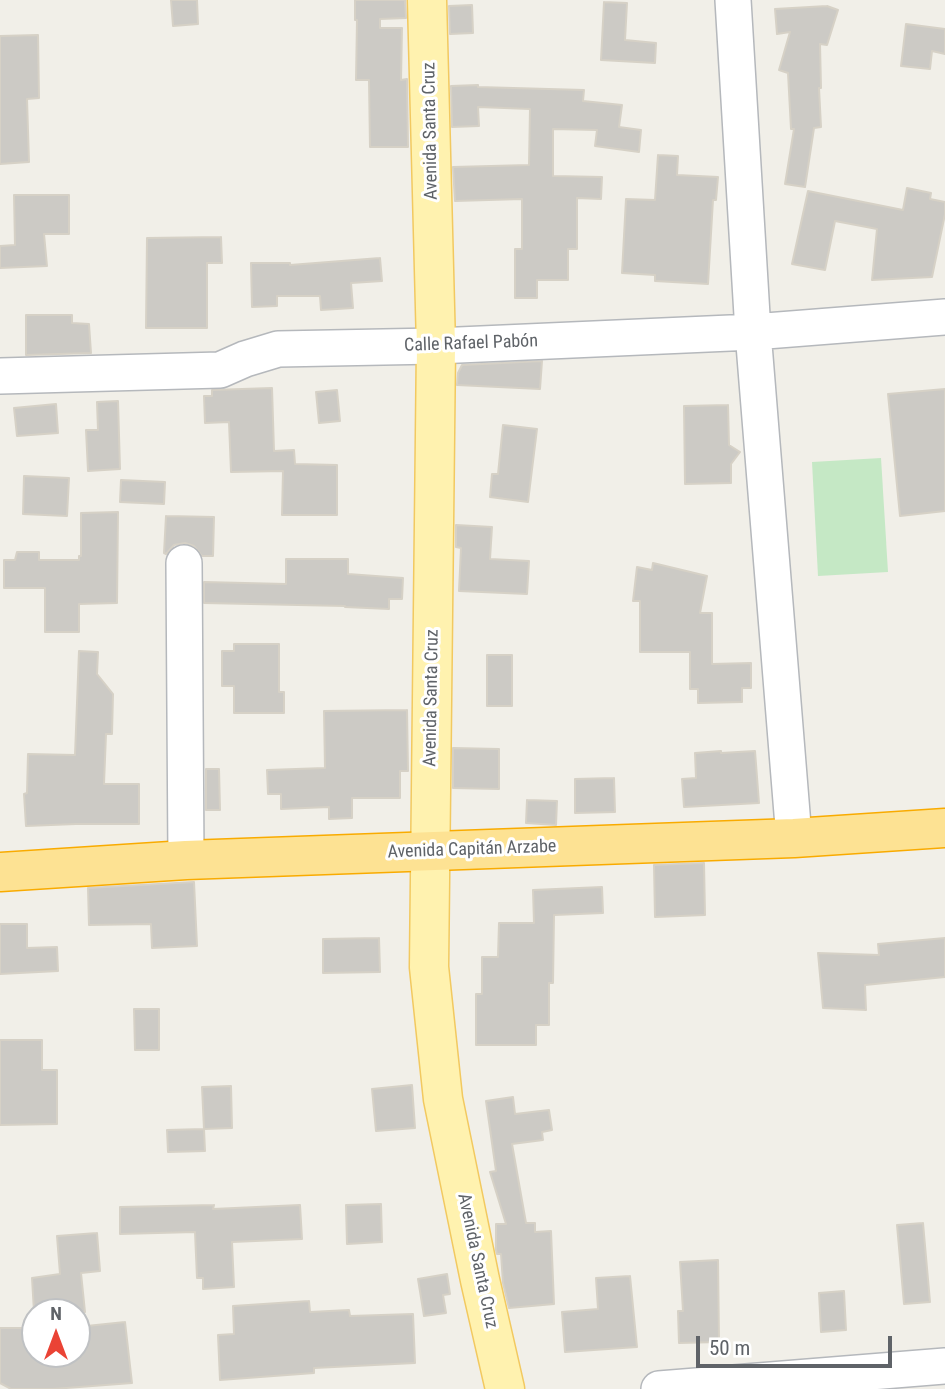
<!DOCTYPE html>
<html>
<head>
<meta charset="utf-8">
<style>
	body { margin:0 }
	#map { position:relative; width:945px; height:1389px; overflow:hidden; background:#f1efe8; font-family:"Roboto Condensed",sans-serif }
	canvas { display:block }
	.north { position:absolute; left:21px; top:1298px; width:70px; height:70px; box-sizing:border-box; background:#fff; border:2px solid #bfc1c3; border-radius:50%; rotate:0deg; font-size:19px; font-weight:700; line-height:28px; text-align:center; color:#5f6368 }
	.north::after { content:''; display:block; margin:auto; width:24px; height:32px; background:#ea4335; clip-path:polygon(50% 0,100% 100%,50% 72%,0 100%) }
	.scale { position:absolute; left:696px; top:1336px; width:196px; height:32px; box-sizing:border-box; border:4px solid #5f6368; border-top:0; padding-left:9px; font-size:21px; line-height:24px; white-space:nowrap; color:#5f6368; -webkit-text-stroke:5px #fff; paint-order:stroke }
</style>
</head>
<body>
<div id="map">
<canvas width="945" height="1389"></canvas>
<div class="north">N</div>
<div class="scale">50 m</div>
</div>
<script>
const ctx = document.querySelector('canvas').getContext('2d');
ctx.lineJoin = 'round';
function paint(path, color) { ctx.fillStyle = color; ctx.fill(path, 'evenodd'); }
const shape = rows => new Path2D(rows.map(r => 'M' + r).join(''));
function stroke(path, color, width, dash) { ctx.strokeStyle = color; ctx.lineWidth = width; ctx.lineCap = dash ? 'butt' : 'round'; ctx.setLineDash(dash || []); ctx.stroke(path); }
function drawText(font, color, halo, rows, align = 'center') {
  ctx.font = font + ' "Roboto Condensed",sans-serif'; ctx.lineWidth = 6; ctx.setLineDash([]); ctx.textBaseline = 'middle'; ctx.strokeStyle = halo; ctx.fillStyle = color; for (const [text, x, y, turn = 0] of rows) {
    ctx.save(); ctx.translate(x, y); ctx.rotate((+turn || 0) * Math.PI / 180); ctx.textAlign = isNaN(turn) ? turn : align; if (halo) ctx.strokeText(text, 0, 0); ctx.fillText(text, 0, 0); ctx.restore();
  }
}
const green = shape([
	[881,458,888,572,818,576,812,462]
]);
const building = shape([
	[171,0,197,0,198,24,173,26,171,0],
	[355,0,405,0,406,18,380,19,380,28,402,28,401,80,407,79,408,147,370,147,369,80,356,80,357,20,355,20,355,0],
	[604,2,627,3,625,40,656,43,655,63,601,60,604,2],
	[472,5,473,33,450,34,449,6,472,5],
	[827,6,838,10,827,45,820,44,821,88,819,88,821,127,814,128,805,187,785,184,794,129,791,129,788,73,779,70,790,32,777,34,775,9,827,6],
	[906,24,945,29,945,54,932,51,930,69,901,66,906,24],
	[38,35,39,98,27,99,29,162,0,164,0,36,38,35],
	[478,85,478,87,584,90,583,101,622,105,619,127,641,130,639,152,595,146,597,130,553,129,553,176,602,177,601,199,577,198,577,249,568,249,568,280,537,280,537,298,515,298,515,249,522,249,522,199,455,201,453,167,529,165,530,109,478,107,479,126,452,127,451,86,478,85],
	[658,155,678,156,677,175,718,177,716,200,713,200,708,284,655,281,655,275,622,273,626,199,655,200,658,155],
	[907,188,931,193,930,199,945,202,945,214,932,277,872,280,877,229,835,221,825,270,792,264,808,191,903,210,907,188],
	[14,195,69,195,69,234,44,234,47,266,0,268,0,246,15,245,14,195],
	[221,237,222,263,207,263,207,328,146,328,147,238,221,237],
	[380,258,382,281,351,283,353,308,321,310,320,296,277,296,277,306,252,307,251,263,290,263,290,265,380,258],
	[26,315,72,315,72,323,89,324,91,353,26,355,26,315],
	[542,361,540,389,457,385,458,373,462,365,542,361],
	[272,388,274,451,294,450,295,464,337,465,337,515,282,515,283,471,231,472,229,422,205,423,204,396,212,396,212,390,272,388],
	[945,389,945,511,900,516,888,394,945,389],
	[337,390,340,421,319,423,316,392,337,390],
	[118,401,120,469,88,471,86,430,98,430,97,402,118,401],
	[56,404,58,433,17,436,14,408,56,404],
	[728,405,729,445,740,452,731,464,731,483,685,484,684,406,728,405],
	[503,425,537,429,528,502,490,497,492,474,498,474,503,425],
	[24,476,69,478,67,516,23,514,24,476],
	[121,480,165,482,164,504,120,502,121,480],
	[118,512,117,603,79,604,79,632,45,632,45,588,4,588,4,560,15,560,17,552,39,552,39,560,79,560,79,556,81,556,81,513,118,512],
	[166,516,214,517,213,556,202,556,194,546,185,543,174,545,166,554,164,553,166,516],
	[456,525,492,527,490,559,529,561,527,594,459,591,461,548,456,547,456,525],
	[286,559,348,559,348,574,403,578,402,599,389,599,389,609,345,607,345,606,204,603,204,582,286,584,286,559],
	[653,563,707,576,700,613,712,613,712,664,751,663,751,688,742,688,742,702,698,703,698,689,690,689,690,652,640,652,640,601,633,601,637,567,652,570,653,563],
	[234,644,279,644,279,692,284,692,284,713,234,713,234,686,222,686,222,651,234,651,234,644],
	[79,651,98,652,97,674,113,694,112,734,106,734,104,784,139,784,139,824,76,824,26,826,24,794,27,793,28,754,75,755,79,651],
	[487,655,512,655,512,706,487,706,487,655],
	[407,710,408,771,400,771,400,798,352,798,352,818,329,819,329,807,281,809,281,794,268,794,267,770,325,768,324,711,407,710],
	[453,748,499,749,499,789,453,788,453,748],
	[721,751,721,753,755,751,759,803,684,807,682,779,696,778,695,753,721,751],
	[206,769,219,769,220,810,206,810,206,769],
	[614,778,615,812,575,813,575,779,614,778],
	[527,800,557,801,556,825,526,823,527,800],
	[704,863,705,915,655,917,654,865,704,863],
	[194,882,197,946,152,948,151,924,89,925,88,888,194,882],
	[602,887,603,913,554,915,553,983,549,983,549,1025,536,1025,536,1045,476,1045,476,994,482,994,482,957,498,957,499,923,534,923,533,890,602,887],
	[0,924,27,924,27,948,57,947,58,971,0,974,0,924],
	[379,938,380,972,323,973,323,939,379,938],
	[945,938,945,977,865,985,866,1010,823,1008,818,953,879,955,878,944,945,938],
	[134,1009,159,1009,159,1050,135,1050,134,1009],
	[0,1040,42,1040,42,1070,57,1070,57,1124,0,1125,0,1040],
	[412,1085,415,1128,376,1131,372,1089,412,1085],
	[231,1086,232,1128,204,1129,202,1087,231,1086],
	[513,1097,515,1114,549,1110,552,1130,542,1132,543,1140,512,1144,526,1223,535,1223,535,1232,551,1231,554,1304,509,1308,503,1283,501,1254,497,1254,496,1250,496,1224,506,1224,490,1172,496,1171,486,1101,513,1097],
	[204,1129,205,1151,168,1152,167,1130,204,1129],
	[381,1204,382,1242,347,1244,346,1205,381,1204],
	[214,1205,213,1209,300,1205,302,1239,232,1242,234,1287,203,1289,203,1278,197,1278,195,1232,120,1234,120,1207,214,1205],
	[923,1223,930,1302,904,1304,897,1225,923,1223],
	[97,1233,100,1271,81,1273,85,1312,34,1312,32,1278,60,1274,57,1236,97,1233],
	[718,1260,719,1342,679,1343,678,1311,683,1311,680,1262,718,1260],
	[447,1274,450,1294,443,1295,446,1313,424,1316,418,1279,447,1274],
	[630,1276,637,1347,565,1352,562,1312,598,1309,596,1278,630,1276],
	[844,1291,846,1330,821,1332,819,1293,844,1291],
	[309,1301,310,1312,349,1310,350,1316,413,1314,415,1363,314,1368,314,1373,220,1380,218,1335,234,1334,233,1306,309,1301],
	[125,1322,132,1383,53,1389,11,1389,0,1383,0,1328,35,1328,35,1354,77,1354,77,1327,125,1322]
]);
const minor = shape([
	[733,0,753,332,794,838],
	[0,376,220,370,245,359,278,349,436,346,753,332,945,317],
	[184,563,186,860],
	[659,1389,945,1366]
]);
const major = shape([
	[427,0,436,346,429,967,443,1099,480,1280,505,1389]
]);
const highway = shape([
	[0,872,186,860,794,838,945,828]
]);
const streetNames = [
	["Avenida Santa Cruz",431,131,-91],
	["Calle Rafael Pabón",471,344,-2],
	["Avenida Santa Cruz",432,698,-89],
	["Avenida Capitán Arzabe",472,850,-2],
	["Avenida Santa Cruz",477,1261,78]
];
paint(green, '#c5e8c5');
paint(building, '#cccac5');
stroke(building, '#d6d1c6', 2);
stroke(minor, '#b5b8bc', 38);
stroke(major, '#f2c960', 41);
stroke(highway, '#f9ab00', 41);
stroke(minor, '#fff', 35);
stroke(major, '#fff2af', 38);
stroke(highway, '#fde293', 38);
drawText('18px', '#5f6368', '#fff', streetNames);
</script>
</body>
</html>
